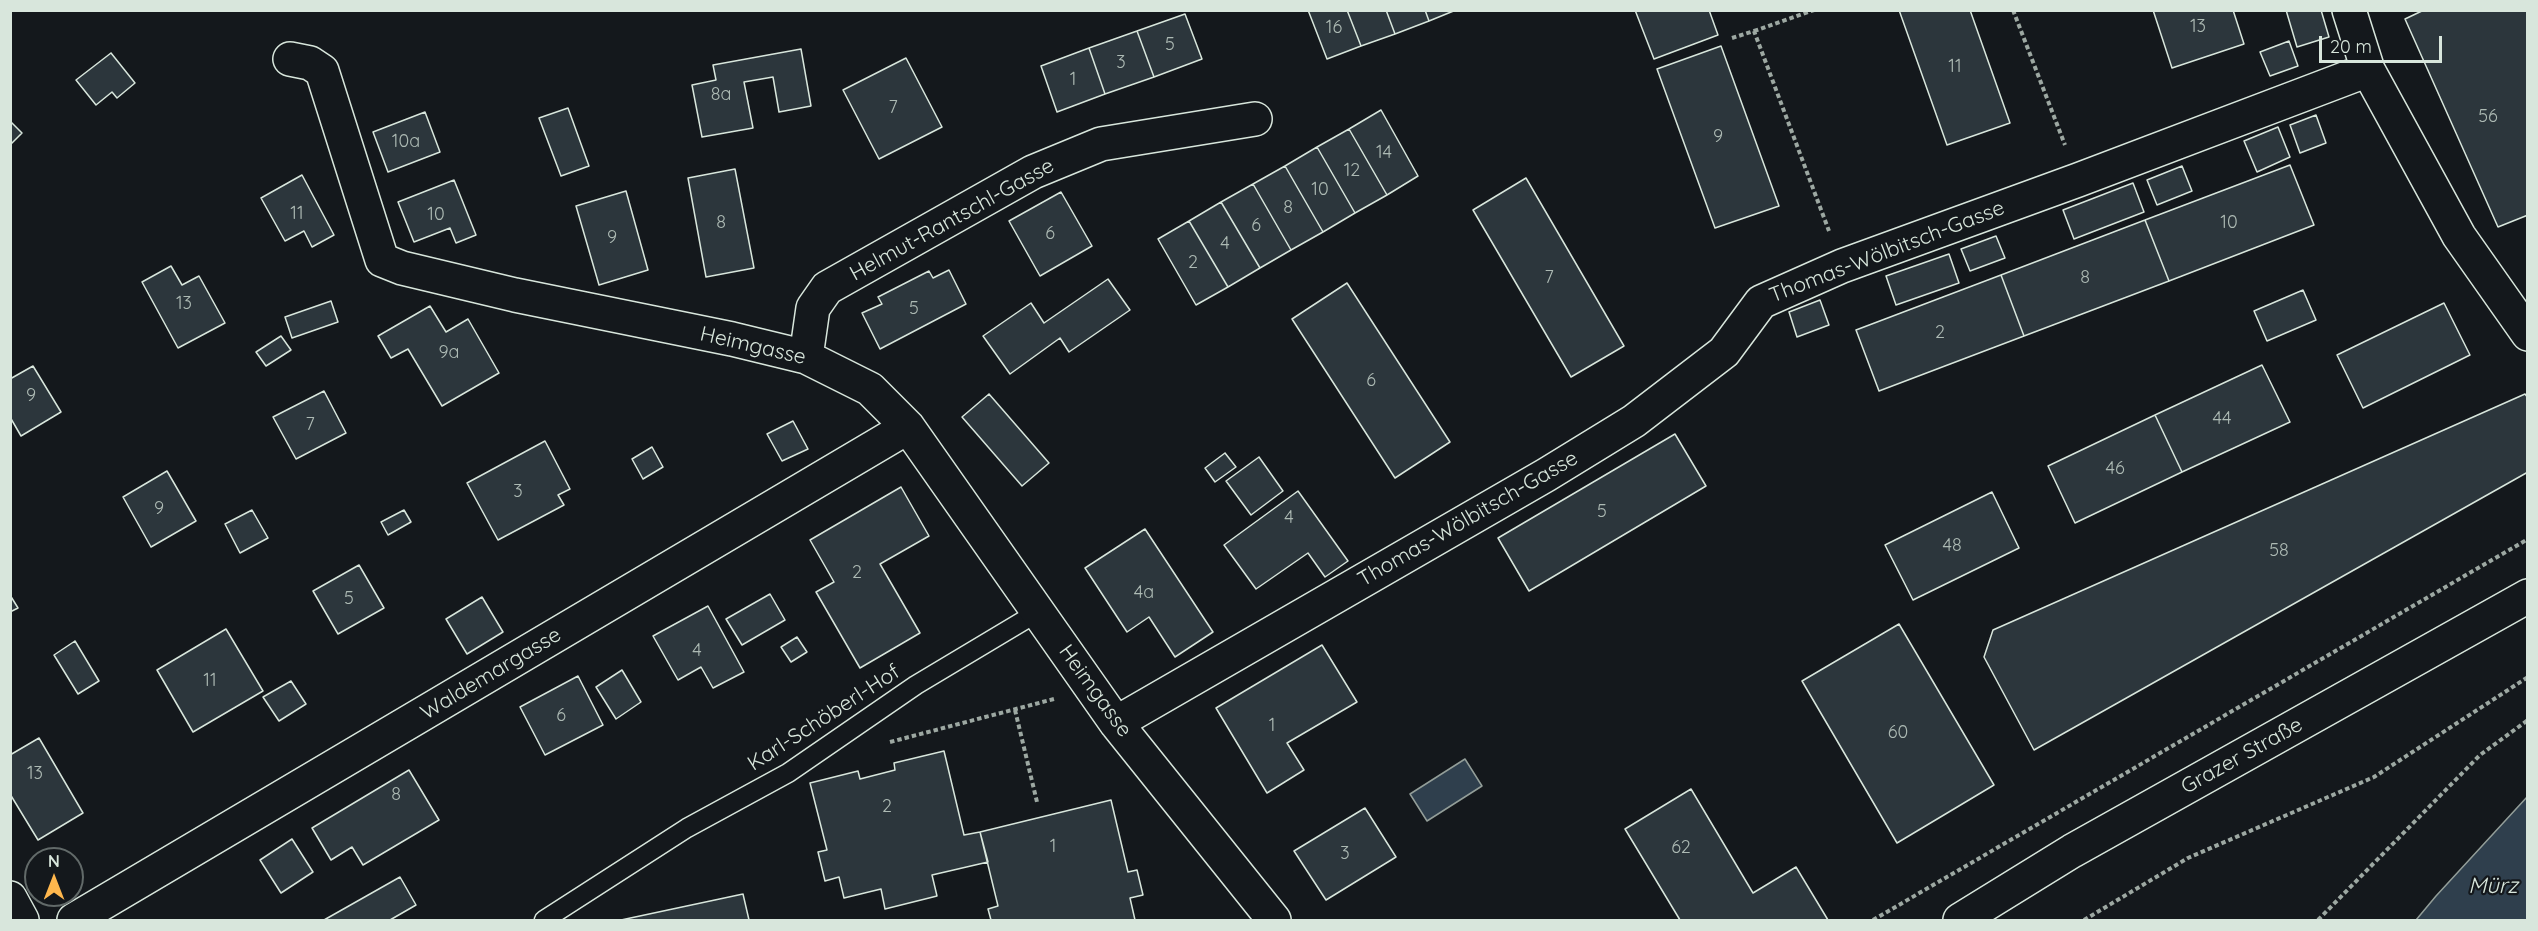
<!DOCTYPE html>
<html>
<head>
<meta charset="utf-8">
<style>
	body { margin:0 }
	#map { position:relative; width:2538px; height:931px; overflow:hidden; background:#14181c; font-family:Quicksand,sans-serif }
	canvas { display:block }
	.frame { position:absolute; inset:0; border:12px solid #d8e6dc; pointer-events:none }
	.north { position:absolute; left:24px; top:847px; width:60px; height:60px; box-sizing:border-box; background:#14181c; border:2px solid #626a69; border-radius:50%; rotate:0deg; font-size:16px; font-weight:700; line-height:24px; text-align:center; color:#d8e6dc }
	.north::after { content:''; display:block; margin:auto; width:21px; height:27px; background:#ffb74d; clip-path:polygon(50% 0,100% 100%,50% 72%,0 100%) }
	.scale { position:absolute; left:2319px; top:36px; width:123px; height:27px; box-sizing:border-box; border:3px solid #d8e6dc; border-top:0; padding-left:8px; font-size:18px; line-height:21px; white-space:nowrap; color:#d8e6dc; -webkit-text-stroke:4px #14181c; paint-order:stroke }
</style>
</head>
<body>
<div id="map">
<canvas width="2538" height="931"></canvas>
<div class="frame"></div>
<div class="north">N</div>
<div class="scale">20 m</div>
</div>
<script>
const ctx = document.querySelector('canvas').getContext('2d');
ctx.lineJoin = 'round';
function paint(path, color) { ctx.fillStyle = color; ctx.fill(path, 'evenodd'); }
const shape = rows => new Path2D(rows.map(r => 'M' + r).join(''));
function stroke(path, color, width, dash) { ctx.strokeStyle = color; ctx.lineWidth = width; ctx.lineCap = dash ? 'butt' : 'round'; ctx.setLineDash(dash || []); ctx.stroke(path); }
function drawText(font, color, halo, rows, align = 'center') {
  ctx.font = font + ' Quicksand,sans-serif'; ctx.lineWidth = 4.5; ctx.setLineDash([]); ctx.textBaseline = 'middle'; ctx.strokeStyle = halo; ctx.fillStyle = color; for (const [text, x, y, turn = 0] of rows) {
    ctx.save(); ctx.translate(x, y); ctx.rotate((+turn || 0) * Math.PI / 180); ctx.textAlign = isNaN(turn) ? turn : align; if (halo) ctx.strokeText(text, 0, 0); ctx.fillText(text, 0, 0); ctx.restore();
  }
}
const water = shape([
	[1465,759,1482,786,1427,821,1410,794,1465,759],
	[2527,797,2527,920,2416,920,2436,896,2527,797]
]);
const building = shape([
	[1308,10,1347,10,1361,46,1327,59,1308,10],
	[1347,10,1386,10,1395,34,1361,46,1347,10],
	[1386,10,1425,10,1429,21,1395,34,1386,10],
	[1425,10,1456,10,1429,21,1425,10],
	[1635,10,1709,10,1718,35,1654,59,1635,10],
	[1899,10,1970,10,2010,123,1947,145,1899,10],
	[2153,10,2233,10,2244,44,2172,68,2153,10],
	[2286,10,2321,10,2329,37,2297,47,2286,10],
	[2424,10,2528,10,2528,215,2498,227,2405,19,2424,10],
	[1185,14,1202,59,1154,77,1137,31,1185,14],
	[1137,31,1154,77,1105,94,1089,48,1137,31],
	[2289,41,2298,66,2270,76,2260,52,2289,41],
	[1721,46,1779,206,1715,228,1657,69,1721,46],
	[1089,48,1105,94,1057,112,1041,66,1089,48],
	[801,49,811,106,779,112,773,77,744,82,753,128,702,137,692,85,716,80,713,65,801,49],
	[111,53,135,83,117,98,112,92,96,105,76,80,111,53],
	[906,58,942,127,879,159,843,90,906,58],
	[568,108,589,166,561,176,539,118,568,108],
	[1381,110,1418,176,1387,195,1349,129,1381,110],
	[425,112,440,152,388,172,373,132,425,112],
	[2316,115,2326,143,2300,153,2290,125,2316,115],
	[10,121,22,133,10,145,10,121],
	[2278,127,2290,157,2257,172,2244,141,2278,127],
	[1349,129,1387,195,1355,213,1317,147,1349,129],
	[1317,147,1355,213,1323,232,1285,166,1317,147],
	[2290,165,2314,225,2169,281,2145,220,2290,165],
	[1285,166,1323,232,1291,250,1253,184,1285,166],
	[2182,166,2192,191,2157,205,2147,180,2182,166],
	[735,169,754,268,706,277,688,178,735,169],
	[302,175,334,235,312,247,304,231,285,241,261,198,302,175],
	[1526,178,1624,346,1571,377,1473,210,1526,178],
	[454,180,476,235,456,243,450,228,414,242,398,202,454,180],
	[2133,183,2144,212,2074,239,2063,210,2133,183],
	[1253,184,1291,250,1260,268,1221,202,1253,184],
	[626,191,648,270,599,285,576,206,626,191],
	[1061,192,1092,246,1040,276,1009,221,1061,192],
	[1221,202,1260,268,1228,287,1189,221,1221,202],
	[2145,220,2169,281,2024,336,2001,275,2145,220],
	[1189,221,1228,287,1196,305,1158,239,1189,221],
	[1996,236,2005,258,1970,271,1961,249,1996,236],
	[1949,254,1959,283,1896,305,1886,276,1949,254],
	[171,266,182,285,199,276,225,323,178,348,142,282,171,266],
	[949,270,966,304,880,349,862,313,882,304,878,297,929,271,933,278,949,270],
	[2001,275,2024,336,1879,391,1856,330,2001,275],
	[1108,279,1130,310,1069,352,1060,338,1010,374,983,336,1031,303,1044,323,1108,279],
	[1347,283,1450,442,1395,478,1292,319,1347,283],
	[2303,290,2316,320,2267,341,2254,311,2303,290],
	[1820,300,1829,325,1797,337,1789,312,1820,300],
	[331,301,338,322,292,338,285,317,331,301],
	[2444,303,2470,355,2363,408,2337,355,2444,303],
	[430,306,446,332,468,319,499,373,442,406,408,349,391,358,378,336,430,306],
	[281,336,291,350,266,366,256,352,281,336],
	[2262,365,2290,422,2182,472,2155,415,2262,365],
	[33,366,61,412,21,436,10,417,10,379,33,366],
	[324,391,346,433,296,459,273,417,324,391],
	[989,394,1049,463,1022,486,962,417,989,394],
	[2525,394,2528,398,2528,472,2034,750,1984,657,1993,630,2525,394],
	[2155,415,2182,472,2075,523,2048,466,2155,415],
	[793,421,808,449,782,461,767,434,793,421],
	[1675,434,1706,486,1529,591,1498,538,1675,434],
	[545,441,570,489,558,495,564,505,498,540,467,483,545,441],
	[652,447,663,467,643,479,632,459,652,447],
	[1225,453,1236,467,1215,482,1205,468,1225,453],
	[1259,457,1283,491,1251,515,1226,481,1259,457],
	[167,471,196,521,151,547,123,497,167,471],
	[901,487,929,536,880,564,920,633,860,668,816,592,834,582,810,540,901,487],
	[1298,491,1348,561,1325,577,1308,553,1256,589,1224,545,1298,491],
	[1992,492,2019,548,1913,600,1885,545,1992,492],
	[252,510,268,538,240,553,225,524,252,510],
	[404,510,411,522,388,535,381,522,404,510],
	[1145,529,1213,632,1175,657,1149,617,1127,632,1085,568,1145,529],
	[359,565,384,608,338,634,313,591,359,565],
	[770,594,785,620,742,645,726,619,770,594],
	[10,595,18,608,10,612,10,595],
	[482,597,503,632,467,654,446,619,482,597],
	[708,606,744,672,713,688,701,667,678,680,653,636,708,606],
	[1899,624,1994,785,1897,843,1802,681,1899,624],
	[226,629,263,691,193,732,157,670,226,629],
	[797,637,807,652,791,662,781,647,797,637],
	[75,641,99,681,78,694,54,655,75,641],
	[1322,645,1357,702,1287,743,1304,770,1267,793,1216,708,1322,645],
	[622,670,641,702,616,719,596,687,622,670],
	[578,676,603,725,545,755,520,707,578,676],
	[291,681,306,704,279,721,263,697,291,681],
	[39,738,83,813,38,840,10,794,10,755,39,738],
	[944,751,964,835,980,832,988,862,932,875,937,896,885,909,881,889,844,898,839,877,825,881,818,852,827,850,810,783,858,771,860,779,895,770,894,763,944,751],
	[409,770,439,820,363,865,352,847,331,860,312,828,409,770],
	[1691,789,1753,893,1796,867,1828,920,1680,920,1625,829,1691,789],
	[1111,800,1128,872,1137,870,1143,895,1130,898,1135,920,991,920,988,909,998,906,980,832,1111,800],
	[1365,808,1396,857,1326,900,1294,851,1365,808],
	[292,839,313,872,281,893,260,860,292,839],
	[400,877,416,905,390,920,324,920,400,877],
	[743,894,749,920,621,920,743,894]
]);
const path = shape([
	[2013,10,2065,145],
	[1754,31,1814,10],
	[1732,38,1754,31,1829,231],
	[1015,710,1037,802],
	[890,742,1054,699],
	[1873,920,2528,539],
	[2084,920,2188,858,2374,777,2528,677],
	[2318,920,2480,755,2528,720]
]);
const lane = shape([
	[544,920,687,828,788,773,916,685,1038,612]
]);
const street = shape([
	[2349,10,2368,70,2459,236,2528,334],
	[290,59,310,63,322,71,382,260,402,268,515,295,732,339,806,357,870,389,908,427,1116,723,1274,920],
	[806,357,813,308,827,288,1033,172,1101,144,1255,119],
	[1116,723,1546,475,1634,421,1724,352,1761,302,1842,266,2078,180,2368,70],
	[10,898,22,920],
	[74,920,908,427]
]);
const primary = shape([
	[1960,920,2072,851,2528,596]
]);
const numberNames = [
	["13",2198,27],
	["16",1334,28],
	["5",1170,45],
	["3",1121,63],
	["11",1955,67],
	["1",1073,80],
	["8a",721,95],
	["7",893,108],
	["56",2488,117],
	["9",1718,137],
	["10a",406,142],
	["14",1384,153],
	["12",1352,171],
	["10",1320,190],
	["8",1288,208],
	["11",297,214],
	["10",436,215],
	["8",721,223],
	["10",2229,223],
	["6",1256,226],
	["6",1050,234],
	["9",612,238],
	["4",1225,244],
	["2",1193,263],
	["7",1549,278],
	["8",2085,278],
	["13",184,304],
	["5",914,309],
	["2",1940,333],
	["9a",449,353],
	["6",1371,381],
	["9",31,396],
	["44",2222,419],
	["7",310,425],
	["46",2115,469],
	["3",518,492],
	["9",159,509],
	["5",1602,512],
	["4",1289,518],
	["48",1952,546],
	["58",2279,551],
	["2",857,573],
	["4a",1144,593],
	["5",349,599],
	["4",697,651],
	["11",210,681],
	["6",561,716],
	["1",1272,726],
	["60",1898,733],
	["13",35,774],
	["8",396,795],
	["2",887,807],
	["1",1053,847],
	["62",1681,848],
	["3",1345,854]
];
const streetNames = [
	["Helmut-Rantschl-Gasse",952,220,-29],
	["Thomas-Wölbitsch-Gasse",1887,252,-21],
	["Heimgasse",753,346,13],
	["Thomas-Wölbitsch-Gasse",1468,519,-30],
	["Waldemargasse",491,674,-31],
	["Heimgasse",1095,691,54],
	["Karl-Schöberl-Hof",824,718,-33],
	["Grazer Straße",2242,756,-29]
];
const waterNames = [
	["Mürz",2493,886]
];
paint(water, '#2f3f4d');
stroke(water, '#939e99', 1.5);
paint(building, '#2c363c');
stroke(building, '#d8e6dc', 1.5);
stroke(lane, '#d8e6dc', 21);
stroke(street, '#d8e6dc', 36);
stroke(primary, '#d8e6dc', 36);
stroke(path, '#9da8a2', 4, [4.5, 3]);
stroke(lane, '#14181c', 18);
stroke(street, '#14181c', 33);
stroke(primary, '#14181c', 33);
drawText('18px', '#adbab4', null, numberNames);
drawText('21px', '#d8e6dc', '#14181c', streetNames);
drawText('italic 22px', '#d8e6dc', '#14181c', waterNames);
</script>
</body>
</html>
